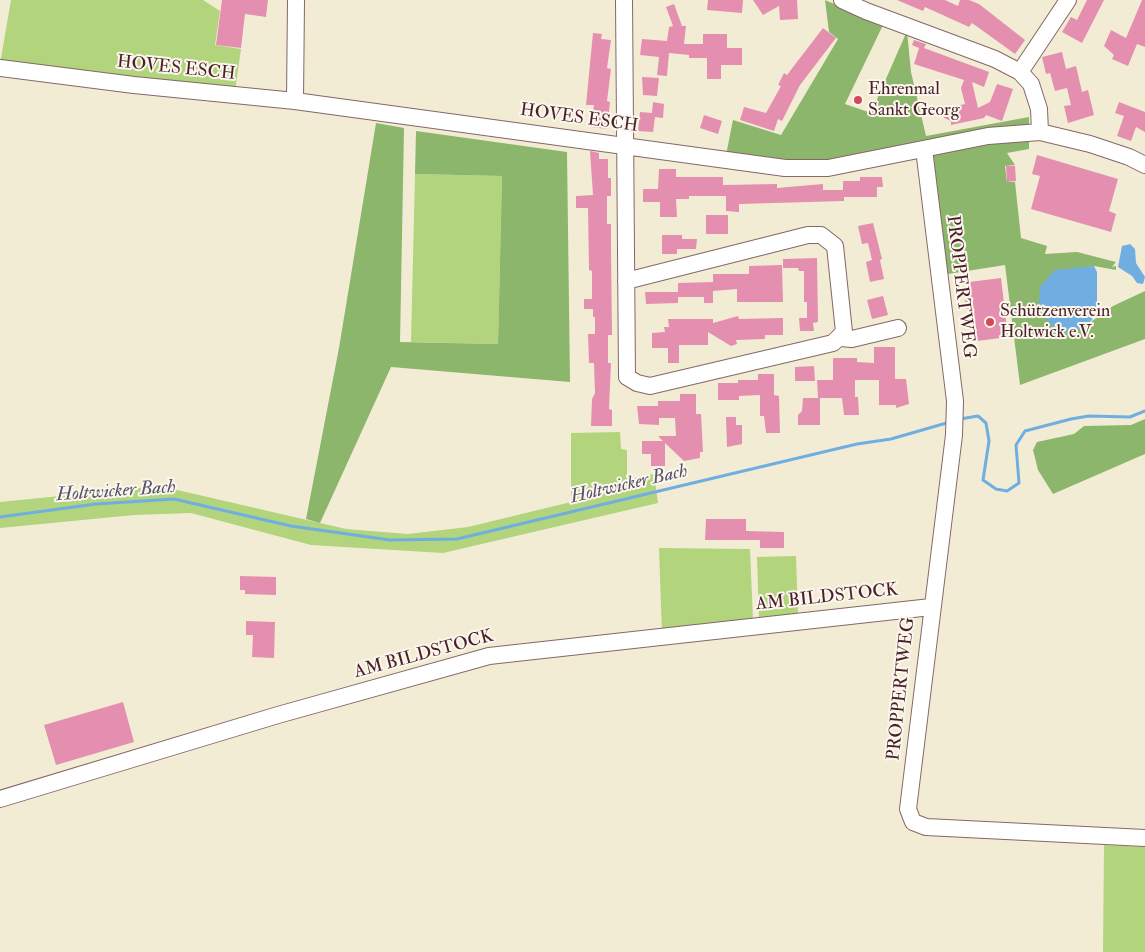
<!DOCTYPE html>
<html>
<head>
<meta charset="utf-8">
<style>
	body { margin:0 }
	canvas { display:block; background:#f3ecd5 }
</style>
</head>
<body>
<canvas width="1145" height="952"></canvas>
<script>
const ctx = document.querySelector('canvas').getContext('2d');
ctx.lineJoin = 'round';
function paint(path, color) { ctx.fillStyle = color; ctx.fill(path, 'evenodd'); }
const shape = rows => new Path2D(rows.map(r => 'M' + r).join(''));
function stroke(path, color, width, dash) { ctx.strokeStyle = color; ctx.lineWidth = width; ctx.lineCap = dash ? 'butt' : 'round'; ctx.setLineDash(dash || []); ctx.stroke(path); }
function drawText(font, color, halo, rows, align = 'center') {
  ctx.font = font + ' "IM FELL Double Pica",serif'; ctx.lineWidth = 4; ctx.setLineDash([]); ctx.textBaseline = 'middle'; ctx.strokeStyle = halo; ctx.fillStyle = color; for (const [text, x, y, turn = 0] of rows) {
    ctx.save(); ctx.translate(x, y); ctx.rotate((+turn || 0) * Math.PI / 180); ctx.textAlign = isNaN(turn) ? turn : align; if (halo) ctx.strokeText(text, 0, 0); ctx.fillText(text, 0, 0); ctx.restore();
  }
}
const green = shape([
	[11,0,203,0,220,11,215,45,241,49,235,91,0,64],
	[415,174,502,176,498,344,411,342],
	[620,432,621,449,627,450,627,480,654,474,658,503,443,553,311,545,191,513,134,515,0,528,0,502,160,486,346,529,408,534,468,527,571,502,571,433],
	[659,548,750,549,753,621,662,635],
	[796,556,798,616,759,619,757,557],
	[1104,845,1145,847,1145,952,1103,952]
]);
const forest = shape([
	[825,0,883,25,845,104,871,113,907,31,911,72,926,136,1029,117,1029,149,1007,153,1015,165,1005,166,1007,182,1015,182,1021,238,1047,246,1045,254,1077,252,1116,262,1112,267,1116,266,1116,270,1094,266,1078,269,1081,329,1113,306,1145,291,1145,339,1020,385,1005,265,948,274,929,154,880,165,724,165,733,120,781,135,838,39,829,32],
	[376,123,404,128,400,342,498,344,502,176,415,174,416,131,567,152,570,382,391,367,320,523,306,519,339,348],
	[1145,419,1145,454,1053,494,1038,470,1033,450,1037,442,1074,434,1084,426,1131,425]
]);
const water = shape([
	[1130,244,1135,249,1136,263,1145,277,1143,284,1137,283,1132,276,1118,267,1122,246],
	[1094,266,1097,272,1097,304,1092,320,1081,329,1068,332,1057,330,1045,318,1039,303,1040,287,1055,270]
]);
const stream = shape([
	[960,419,978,416,986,423,989,441,983,480,996,489,1007,491,1019,483,1016,445,1025,431,1071,419,1089,416,1130,417,1145,411],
	[0,517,96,504,174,499,291,526,390,540,457,539,857,444,891,439,950,422]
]);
const building = shape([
	[222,0,268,0,266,17,245,14,241,48,216,45],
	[708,0,743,0,742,13,707,10],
	[753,0,797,0,798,19,780,20,779,6,763,15],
	[897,0,945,0,958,6,960,0,969,0,979,4,1025,40,1015,54,972,23,969,27,925,7,923,11],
	[1087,0,1104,0,1082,43,1062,32,1071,17,1077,20],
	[1142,0,1145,0,1145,47,1137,44,1128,66,1112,59,1114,55,1104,46,1111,30,1126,38],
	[674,4,682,26,686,26,684,44,703,44,703,34,727,34,727,48,742,48,742,65,721,65,721,79,707,79,707,58,689,58,689,55,669,53,667,76,657,75,659,57,640,55,642,39,667,41,669,27,673,26,666,7],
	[823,28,836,38,800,85,782,121,778,119,774,131,740,120,744,107,766,113,781,86,778,85,784,73,787,75],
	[593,33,602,34,601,39,611,40,607,68,611,69,607,101,610,102,607,129,591,127,594,105,586,105],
	[914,40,926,44,924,48,989,72,984,87,972,82,978,108,990,102,997,84,1013,89,1002,121,986,115,984,118,951,125,951,121,944,118,942,109,965,104,961,88,964,80,914,64,919,48,912,45],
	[1062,52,1066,69,1076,66,1082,92,1088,90,1094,115,1068,123,1064,106,1071,105,1067,88,1055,91,1050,73,1046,74,1042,57],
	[642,77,659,78,657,96,643,95],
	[653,102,664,104,663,118,655,117,653,132,638,131,640,112,652,113],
	[1119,102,1145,112,1145,132,1136,127,1131,141,1117,136,1124,116,1115,113],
	[704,115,722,121,718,134,700,128],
	[590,151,599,153,599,159,608,159,608,178,611,178,611,196,607,196,607,224,611,224,611,247,612,335,608,335,608,363,611,363,609,409,612,410,612,426,591,426,592,399,595,393,594,363,589,363,588,334,595,334,595,317,593,317,593,309,584,309,584,299,592,299,592,271,589,270,588,208,576,208,576,196,593,195],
	[1037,155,1118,179,1109,211,1116,214,1111,232,1031,209,1040,176,1032,174],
	[1006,166,1015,166,1016,181,1007,182],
	[659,169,676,169,676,177,723,177,723,185,777,184,777,188,823,184,823,190,843,190,843,181,860,181,860,177,882,177,883,187,877,187,877,197,844,197,844,201,739,204,739,212,726,211,726,196,689,196,689,199,676,199,677,217,660,217,660,202,643,202,643,189,658,189],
	[706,215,728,215,728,234,706,234],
	[873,223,882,259,880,260,884,279,870,282,866,262,872,260,868,243,862,244,858,226],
	[662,235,682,235,682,239,697,239,696,249,677,249,677,254,662,254],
	[817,258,818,322,813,323,814,331,800,331,799,318,807,318,807,302,804,302,804,271,799,271,798,268,783,268,783,259],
	[782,265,783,302,737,302,737,289,713,291,713,303,704,303,704,297,678,297,678,283,713,282,713,274,749,274,749,266],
	[1001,278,1008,337,977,341,973,308,967,309,965,300,971,299,969,282],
	[645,292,678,292,678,303,646,304],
	[883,296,888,315,872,319,867,300],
	[738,316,739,319,783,318,783,335,765,335,765,339,736,340,737,344,731,346,708,332,708,345,679,345,679,363,668,363,668,348,652,348,652,333,665,332,664,327,669,327,668,319,713,319,713,323],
	[874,347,895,347,895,379,906,379,909,404,896,408,896,405,879,405,879,380,855,380,855,397,858,397,859,415,844,415,842,398,818,398,817,380,833,380,833,358,857,358,857,362,874,363],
	[814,366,815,381,795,381,795,367],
	[758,374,774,374,774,395,779,396,780,433,766,433,764,416,760,416,760,395,739,396,739,400,718,400,718,383,738,383,738,380,758,380],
	[680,394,696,394,696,414,701,414,703,452,700,452,700,458,684,461,665,443,665,466,651,466,651,454,642,454,642,441,663,441,658,436,676,436,675,418,659,418,659,425,639,424,637,406,658,406,658,401,680,401],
	[803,398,820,398,820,425,798,425,798,415,802,411],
	[726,417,736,417,736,425,742,425,742,444,727,447],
	[706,519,746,519,746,531,784,532,784,548,760,548,760,540,705,540],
	[240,576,276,577,276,595,245,594,245,590,240,590],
	[246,621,275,622,274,658,252,657,253,635,246,635],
	[123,702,134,742,56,765,44,725]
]);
const minor = shape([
	[624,0,627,377,637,383,650,386,833,343,844,332,835,246,821,235,808,235,626,281],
	[842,0,866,11,995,59,1020,72,1031,84,1039,109,1040,132],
	[0,68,134,85,295,101,785,168,828,168,988,136,1040,132,1090,144,1129,157,1145,165],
	[1020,72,1068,0],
	[295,101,296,0],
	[924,149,955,401,954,435,908,809,913,822,926,827,1145,838],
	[840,338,852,339,898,328],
	[0,799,278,715,489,656,931,607]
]);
const markers = [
	[858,100,5,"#d1495b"],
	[990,322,5,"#d1495b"]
];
const streetNames = [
	["HOVES ESCH",176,69,6],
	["HOVES ESCH",579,119,8],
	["PROPPERTWEG",960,287,83],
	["AM BILDSTOCK",827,598,-6],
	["AM BILDSTOCK",424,655,-15],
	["PROPPERTWEG",902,689,-84]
];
const poiNames = [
	["Ehrenmal",868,90],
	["Sankt Georg",868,111],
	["Schützenverein",1000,312],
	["Holtwick e.V.",1000,333]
];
const waterNames = [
	["Holtwicker Bach",629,485,-13],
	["Holtwicker Bach",116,492,-4]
];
paint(green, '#b1d47d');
paint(forest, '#8cb66c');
paint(water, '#70aee2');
stroke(stream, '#70aee2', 3);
paint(building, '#e48fb0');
stroke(minor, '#856766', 18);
stroke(minor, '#fff', 16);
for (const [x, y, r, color] of markers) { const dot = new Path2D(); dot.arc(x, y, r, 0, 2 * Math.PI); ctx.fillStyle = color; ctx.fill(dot); stroke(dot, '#fbf7ec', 2); }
drawText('18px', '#4a1f2b', '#fbf7ec', streetNames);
drawText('18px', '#4a1f2b', '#fbf7ec', poiNames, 'left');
drawText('italic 19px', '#57516b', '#fbf7ec', waterNames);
</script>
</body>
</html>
